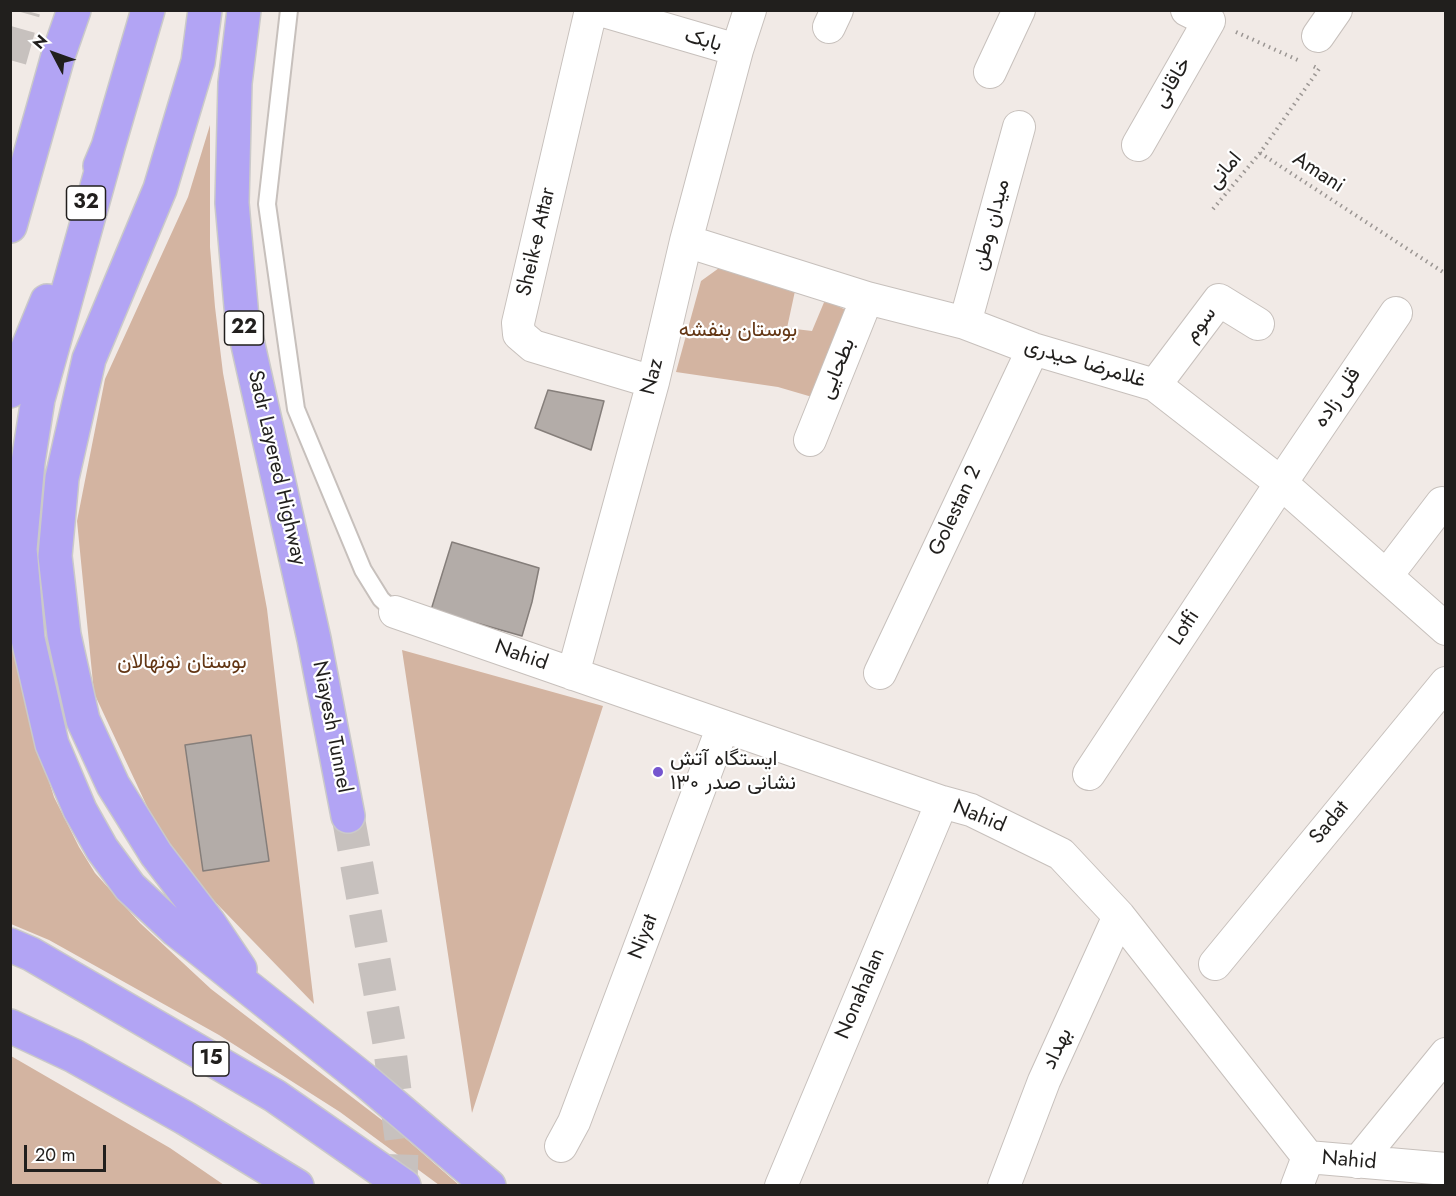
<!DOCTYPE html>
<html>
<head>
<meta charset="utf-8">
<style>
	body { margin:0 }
	#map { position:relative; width:1456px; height:1196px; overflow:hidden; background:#f1eae6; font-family:Jost,sans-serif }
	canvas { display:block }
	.frame { position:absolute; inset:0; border:12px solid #211f1d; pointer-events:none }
	.north { position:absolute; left:24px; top:24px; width:60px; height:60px; -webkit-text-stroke:4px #fff; paint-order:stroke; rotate:311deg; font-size:16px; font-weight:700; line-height:24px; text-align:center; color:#211f1d }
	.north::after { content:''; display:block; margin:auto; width:21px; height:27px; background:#211f1d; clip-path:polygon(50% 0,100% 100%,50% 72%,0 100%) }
	.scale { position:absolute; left:24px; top:1145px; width:82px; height:27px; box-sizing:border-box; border:3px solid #211f1d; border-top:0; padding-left:8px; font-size:18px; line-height:21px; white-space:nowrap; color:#211f1d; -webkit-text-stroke:4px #fff; paint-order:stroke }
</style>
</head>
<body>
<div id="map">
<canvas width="1456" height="1196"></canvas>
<div class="frame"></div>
<div class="north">N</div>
<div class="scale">20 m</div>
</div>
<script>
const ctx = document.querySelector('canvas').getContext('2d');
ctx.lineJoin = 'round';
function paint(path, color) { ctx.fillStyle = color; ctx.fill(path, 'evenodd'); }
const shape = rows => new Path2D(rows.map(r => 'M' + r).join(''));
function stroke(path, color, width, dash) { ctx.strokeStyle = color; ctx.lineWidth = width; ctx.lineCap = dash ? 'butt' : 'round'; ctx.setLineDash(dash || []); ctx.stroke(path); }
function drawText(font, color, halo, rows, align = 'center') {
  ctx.font = font + ' Jost,Vazirmatn,sans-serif'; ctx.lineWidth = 4.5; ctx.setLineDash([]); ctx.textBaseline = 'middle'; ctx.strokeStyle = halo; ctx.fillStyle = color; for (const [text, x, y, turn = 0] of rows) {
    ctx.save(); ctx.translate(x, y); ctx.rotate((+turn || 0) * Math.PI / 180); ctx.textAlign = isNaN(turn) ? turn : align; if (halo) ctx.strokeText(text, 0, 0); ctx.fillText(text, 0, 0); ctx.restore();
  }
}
const green = shape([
	[210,125,210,247,215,307,223,373,267,609,314,1004,190,876,152,817,94,693,77,521,105,379,188,197],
	[726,263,795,291,787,328,812,331,825,300,848,311,819,399,778,387,676,372,701,281],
	[10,627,26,708,54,797,79,847,95,873,140,923,211,989,404,1137,459,1185,439,1185,340,1112,219,1035,49,940,11,924],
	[402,650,603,706,472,1113],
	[11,1056,170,1148,224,1185,11,1185]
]);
const building = shape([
	[548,390,604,401,591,450,535,428,548,390],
	[452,542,539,568,532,602,522,636,431,610,452,542],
	[251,735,269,861,203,871,185,745,251,735]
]);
const highwayTunnel = shape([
	[10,60,24,10],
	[348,816,389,1043,402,1146,401,1186]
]);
const path = shape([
	[1236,32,1300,61],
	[1260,153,1446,274],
	[1213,209,1260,153,1319,69,1313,66]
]);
const lane = shape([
	[289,10,267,204,296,409,363,570,381,599,395,612]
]);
const street = shape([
	[591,10,518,323,519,334,533,346,653,382],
	[600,10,737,50],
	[829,27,837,10],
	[1318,36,1336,10],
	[990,72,1019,10],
	[1138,145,1209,21,1187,10],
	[686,241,867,298,965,323,1033,349,1155,385,1281,483,1446,629],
	[965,323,1019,127],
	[1155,385,1219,300,1258,324],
	[810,440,867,298],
	[1387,575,1442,503],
	[395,612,942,802,971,810,1061,854,1119,916,1308,1157,1446,1169],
	[880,673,1033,349],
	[573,674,653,382,686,241,737,50,750,10],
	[1089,774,1281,483,1396,313],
	[1215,964,1446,683],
	[561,1146,574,1122,723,726],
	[1358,1162,1446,1054],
	[781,1186,942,802],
	[1004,1186,1044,1081,1119,916],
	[1297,1186,1308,1157]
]);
const highway = shape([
	[205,10,198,62,160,189,89,359,62,478,55,556,64,635,83,720,113,785,156,854,209,923,240,969],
	[244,10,235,83,232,203,242,318,314,639,348,816],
	[108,147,38,399,28,462,20,549,28,639,52,744,80,810,102,849,130,887,176,930,368,1083,489,1186],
	[100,166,108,147,148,10],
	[10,226,58,56,74,10],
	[10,391,47,301],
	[10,945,31,954,275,1096,404,1186],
	[10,1026,74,1056,185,1118,297,1186]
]);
const markers = [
	[658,772,6,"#7555cf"]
];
const shields = [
	[86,203,39],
	[244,328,39],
	[211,1059,36]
];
const shieldNames = [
	["32",86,203],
	["22",244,328],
	["15",211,1059]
];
const streetNames = [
	["بابک",703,41,16],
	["خاقانی",1173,83,-60],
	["امانی",1225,171,-50],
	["Amani",1318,173,33],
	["میدان وطن",992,225,-75],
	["Sheik-e Attar",537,242,-77],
	["سوم",1201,325,-53],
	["غلامرضا حیدری",1085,364,17],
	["بطحایی",838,369,-68],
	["Naz",653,377,-76],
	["قلی زاده",1338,398,-56],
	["Sadr Layered Highway",276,468,77],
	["Golestan 2",956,511,-65],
	["Lotfi",1185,628,-57],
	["Nahid",521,656,19],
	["Niayesh Tunnel",331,727,79],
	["Nahid",979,817,22],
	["Sadat",1330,823,-51],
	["Niyat",644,937,-69],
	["Nonahalan",861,994,-67],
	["بهداد",1058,1049,-65],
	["Nahid",1349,1161,5]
];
const parkNames = [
	["بوستان بنفشه",738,331],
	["بوستان نونهالان",182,663]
];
const poiNames = [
	["ایستگاه آتش",670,760],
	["نشانی صدر ۱۳۰",670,784]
];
paint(green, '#d3b4a1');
paint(building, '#b3aca8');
stroke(building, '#857e7a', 1.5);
stroke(highwayTunnel, '#c7c1be', 33, [33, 16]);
stroke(lane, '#c7c0bc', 20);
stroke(street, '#c7c0bc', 34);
stroke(highway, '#cac9c9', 36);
stroke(path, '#9b9693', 4, [1.5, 4.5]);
stroke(lane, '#fff', 16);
stroke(street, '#fff', 32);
stroke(highway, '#b2a4f4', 33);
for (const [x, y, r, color] of markers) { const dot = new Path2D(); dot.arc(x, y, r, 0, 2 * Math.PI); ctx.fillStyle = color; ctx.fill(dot); stroke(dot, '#fff', 2); }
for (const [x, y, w] of shields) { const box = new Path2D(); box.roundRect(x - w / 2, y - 17, w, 34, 4.5); ctx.fillStyle = '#fff'; ctx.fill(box); stroke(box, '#211f1d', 1.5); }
drawText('bold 20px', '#211f1d', null, shieldNames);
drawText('21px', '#211f1d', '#fff', streetNames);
drawText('21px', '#623513', '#fff', parkNames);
drawText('21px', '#211f1d', '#fff', poiNames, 'left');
</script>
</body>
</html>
